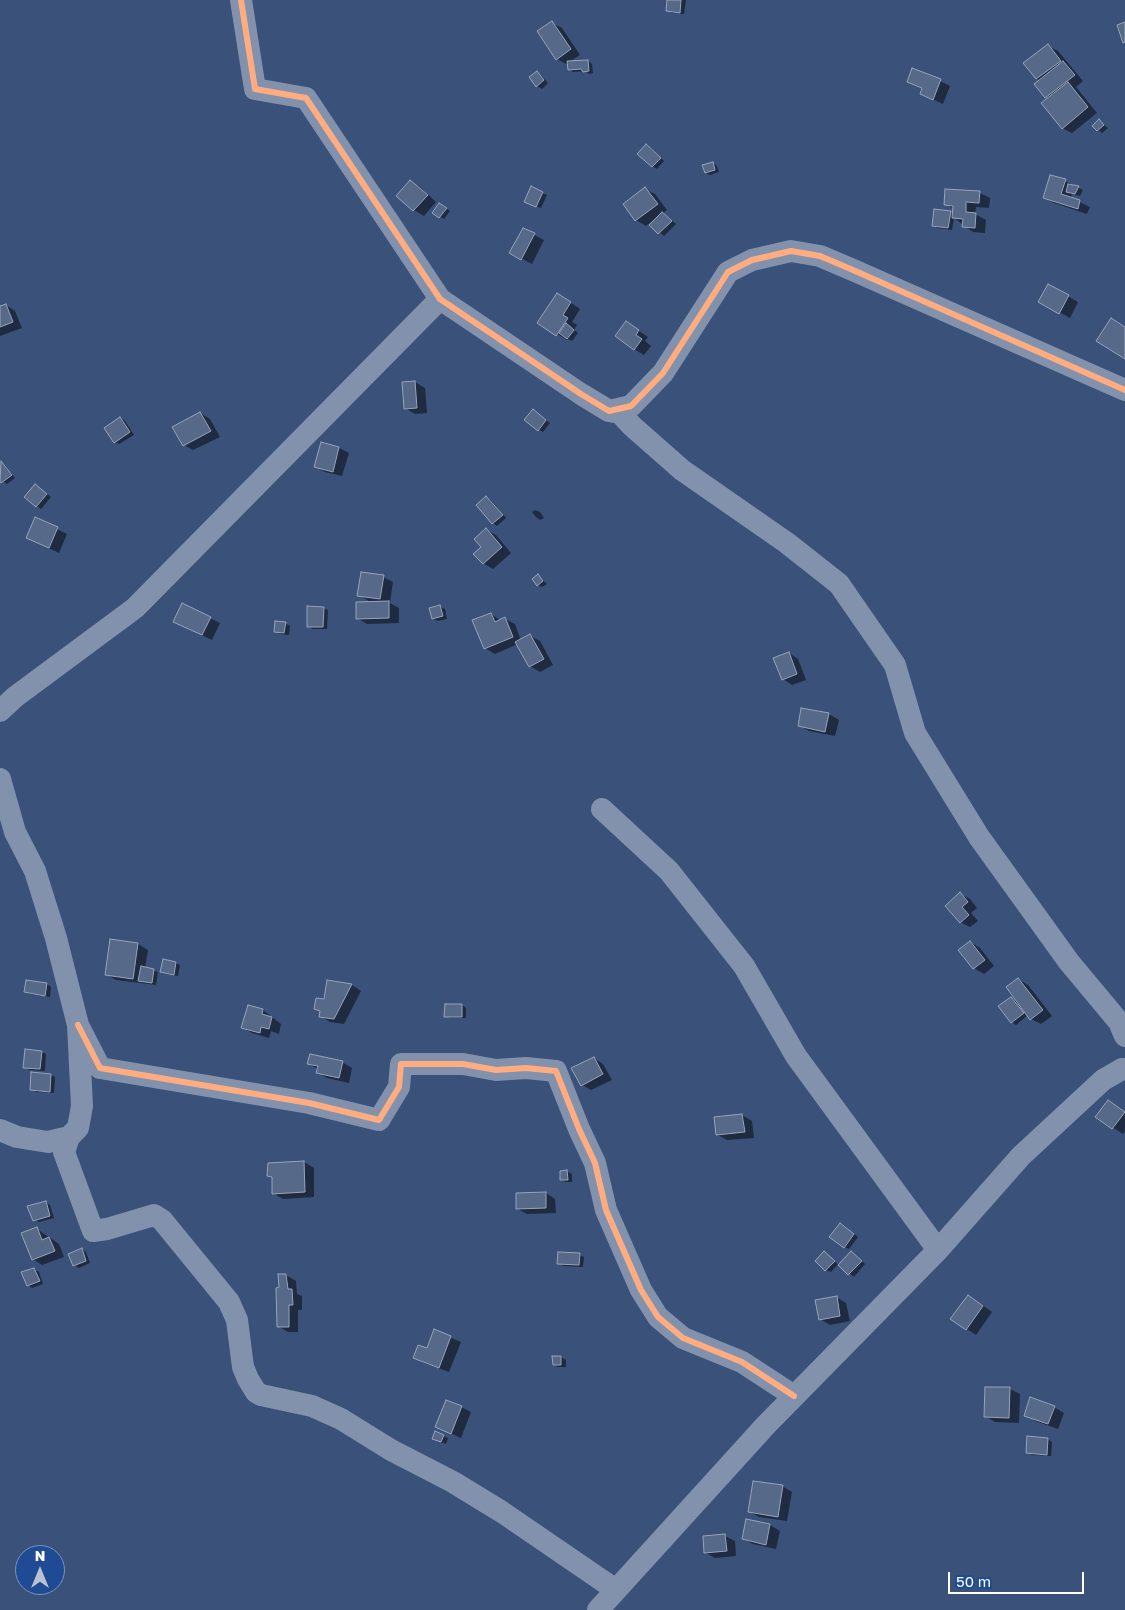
<!DOCTYPE html>
<html>
<head>
<meta charset="utf-8">
<style>
	body { margin:0 }
	#map { position:relative; width:1125px; height:1610px; overflow:hidden; background:#3a5179; font-family:"Golos Text",sans-serif }
	canvas { display:block }
	.north { position:absolute; left:15px; top:1545px; width:50px; height:50px; box-sizing:border-box; background:#1f4b94; border:1px solid #7993bf; border-radius:50%; rotate:0deg; font-size:14px; font-weight:700; line-height:20px; text-align:center; color:#fff }
	.north::after { content:''; display:block; margin:auto; width:18px; height:22px; background:#bac2d0; clip-path:polygon(50% 0,100% 100%,50% 72%,0 100%) }
	.scale { position:absolute; left:948px; top:1572px; width:136px; height:22px; box-sizing:border-box; border:2px solid #fff; border-top:0; padding-left:6px; font-size:15px; line-height:18px; white-space:nowrap; color:#fff; -webkit-text-stroke:4px #1f4b94; paint-order:stroke }
</style>
</head>
<body>
<div id="map">
<canvas width="1125" height="1610"></canvas>
<div class="north">N</div>
<div class="scale">50 m</div>
</div>
<script>
const ctx = document.querySelector('canvas').getContext('2d');
ctx.lineJoin = 'round';
function paint(path, color) { ctx.fillStyle = color; ctx.fill(path, 'evenodd'); }
const shape = rows => new Path2D(rows.map(r => 'M' + r).join(''));
function stroke(path, color, width, dash) { ctx.strokeStyle = color; ctx.lineWidth = width; ctx.lineCap = dash ? 'butt' : 'round'; ctx.setLineDash(dash || []); ctx.stroke(path); }
const shadow = shape([
	[668,0,686,0,684,14,672,13,668,11],
	[552,23,562,28,580,55,569,62,588,61,592,64,593,73,589,74,585,71,573,72,569,69,569,63,566,64,557,59],
	[1048,46,1058,51,1083,81,1076,87,1097,113,1072,133,1062,128,1049,99,1036,84,1040,81,1036,78],
	[913,70,940,81,950,86,943,104,921,94,923,89,908,81],
	[537,73,541,75,548,83,542,89,537,86,531,78],
	[1099,121,1108,128,1102,133,1098,130],
	[651,148,664,161,657,169,652,166],
	[713,163,717,166,719,172,710,175,706,173],
	[1065,181,1083,190,1080,196,1072,194,1071,198,1090,207,1087,214,1054,203,1044,198],
	[411,182,420,187,436,202,424,216,414,210,398,196],
	[645,189,655,194,667,210,663,213,676,224,664,236,651,225,656,220,655,219,646,226,636,220],
	[542,193,547,195,541,208,530,204],
	[980,193,990,198,989,208,976,207,975,214,986,220,985,233,973,232,954,218,952,230,937,228,933,225,950,212,953,214,954,209,945,204],
	[440,204,450,211,444,219,434,213],
	[524,230,544,240,532,264,511,253],
	[1048,285,1078,302,1070,318,1039,301],
	[567,300,580,309,572,322,577,325,574,330,578,333,572,341,568,339,567,340,539,322],
	[6,305,15,311,22,328,0,336,0,307],
	[626,322,648,337,645,341,651,346,644,355,634,349],
	[415,382,425,388,427,413,415,414,405,408],
	[200,413,210,419,220,437,193,450,184,445],
	[537,414,550,423,543,432,539,430],
	[121,418,125,421,134,435,119,444,114,442],
	[339,448,349,453,342,476,325,472,315,466],
	[1,463,5,465,15,478,7,484,0,479],
	[40,488,51,497,41,509,37,506],
	[487,498,491,500,506,518,497,526,493,523],
	[535,510,540,512,544,518,540,520,536,517,532,512],
	[36,519,67,534,59,553,28,538],
	[486,530,496,535,511,553,493,569,483,563,482,547],
	[538,576,547,584,542,587,537,585],
	[383,577,393,582,390,603,399,608,399,623,367,624,357,618,372,603,359,595],
	[440,607,445,609,447,619,438,621,433,619],
	[323,608,328,610,327,629,313,629,308,626],
	[491,614,500,620,505,619,515,624,521,641,530,636,540,641,553,665,540,672,530,666,518,644,495,654,485,648],
	[210,618,220,623,212,640,185,627],
	[285,623,290,626,289,635,280,634,275,631],
	[789,653,798,659,806,680,792,685,783,679],
	[802,709,829,714,839,720,835,736,809,731,799,725],
	[960,894,970,899,977,908,971,913,978,921,970,927,960,922],
	[111,940,138,944,148,950,145,968,158,972,156,985,116,980,106,974],
	[970,942,980,948,994,966,984,974,974,968,960,950],
	[176,963,180,965,178,976,166,974,162,972],
	[1018,979,1028,985,1052,1016,1041,1024,1031,1019,1028,1015,1016,1025,1012,1022,1011,998,1020,1003],
	[328,981,352,985,361,991,344,1024,330,1022,321,1016,321,1012,316,1009,325,1001],
	[47,984,51,987,50,997,30,994,25,992],
	[462,1005,466,1008,466,1018,450,1018,446,1016],
	[263,1010,281,1024,279,1034,271,1031,269,1038,252,1033,243,1028],
	[42,1052,46,1054,45,1071,29,1070,24,1067],
	[594,1058,603,1064,612,1080,591,1090,582,1085],
	[342,1062,352,1068,349,1083,327,1078,317,1072,318,1069,309,1064],
	[51,1075,55,1077,54,1093,36,1092,31,1089],
	[1118,1107,1125,1112,1125,1131,1123,1134,1097,1117],
	[742,1115,752,1121,754,1138,727,1140,718,1135],
	[304,1162,314,1168,314,1197,283,1199,273,1193,273,1178,268,1175],
	[567,1171,572,1174,572,1182,566,1182,561,1180,561,1172],
	[546,1193,555,1199,556,1213,527,1214,518,1209],
	[46,1202,50,1205,54,1218,39,1222,34,1220],
	[845,1227,858,1237,849,1249,844,1247],
	[37,1229,59,1244,64,1257,42,1265,33,1259],
	[82,1249,86,1252,90,1263,79,1268,74,1265],
	[824,1253,839,1265,856,1255,865,1264,854,1277,838,1264,831,1272,826,1270],
	[579,1255,584,1257,583,1267,563,1266,559,1263],
	[34,1269,39,1272,43,1284,32,1288,28,1285],
	[286,1275,296,1281,297,1294,302,1296,302,1310,298,1310,298,1332,288,1332,278,1326,281,1288],
	[836,1297,846,1303,850,1321,830,1325,820,1319],
	[978,1302,992,1312,976,1335,952,1319],
	[435,1331,461,1342,449,1372,424,1363,415,1358,427,1350],
	[561,1357,566,1360,566,1367,558,1367,554,1365,554,1358],
	[1010,1389,1020,1394,1019,1423,995,1422,985,1416],
	[461,1407,471,1412,461,1438,437,1427],
	[1054,1407,1064,1413,1058,1429,1035,1421,1025,1415],
	[436,1433,448,1438,446,1444,438,1441],
	[1048,1439,1052,1442,1051,1456,1032,1455,1027,1452],
	[782,1486,792,1492,787,1521,759,1517,750,1512],
	[747,1521,770,1525,780,1531,776,1549,753,1544,743,1539],
	[725,1536,735,1541,736,1556,715,1558,706,1553]
]);
const building = shape([
	[667,0,681,0,680,13,666,11,667,0],
	[552,21,571,49,556,60,537,31,552,21],
	[1125,22,1125,42,1123,43,1117,25,1125,22],
	[1048,44,1061,61,1036,79,1023,63,1048,44],
	[588,60,589,71,583,72,581,69,568,70,567,61,588,60],
	[1063,61,1075,75,1045,98,1034,84,1063,61],
	[912,68,941,79,933,100,920,94,922,88,907,82,912,68],
	[537,71,544,80,536,87,529,77,537,71],
	[1068,82,1088,107,1062,129,1041,103,1068,82],
	[1099,119,1104,125,1097,131,1092,126,1099,119],
	[646,144,661,158,652,167,637,154,646,144],
	[713,162,715,170,705,173,702,165,713,162],
	[1050,175,1066,179,1061,194,1080,200,1078,209,1043,198,1050,175],
	[410,180,428,195,413,211,396,196,410,180],
	[1068,184,1079,186,1075,194,1066,192,1068,184],
	[531,186,543,192,536,207,524,202,531,186],
	[645,187,658,204,635,221,623,204,645,187],
	[945,189,980,191,979,203,966,202,966,212,976,213,975,228,962,227,963,219,952,218,953,206,944,205,945,189],
	[439,203,447,208,439,218,432,213,439,203],
	[934,209,951,211,948,228,932,226,934,209],
	[662,212,672,221,658,234,649,225,662,212],
	[523,228,535,233,521,260,509,253,523,228],
	[1048,284,1069,295,1059,314,1038,302,1048,284],
	[557,293,571,302,563,315,568,318,556,336,537,323,557,293],
	[6,304,13,322,0,327,0,306,6,304],
	[1111,318,1125,327,1125,359,1096,341,1111,318],
	[626,321,639,330,636,335,642,339,634,350,615,336,626,321],
	[566,323,574,330,567,339,559,333,566,323],
	[415,381,417,408,404,409,402,382,415,381],
	[533,409,546,420,538,431,524,420,533,409],
	[200,412,211,431,183,446,172,427,200,412],
	[120,417,130,432,114,443,104,428,120,417],
	[321,442,339,447,333,472,314,467,321,442],
	[1,461,12,475,1,483,0,481,1,461],
	[35,484,47,494,36,507,24,497,35,484],
	[486,496,503,515,492,524,476,505,486,496],
	[35,517,58,527,49,548,26,538,35,517],
	[486,528,502,547,483,564,473,554,481,547,474,539,486,528],
	[361,572,384,575,380,599,357,596,361,572],
	[538,574,543,581,537,586,532,579,538,574],
	[389,601,389,618,356,619,356,602,389,601],
	[182,603,211,617,202,635,173,622,182,603],
	[440,605,443,616,432,619,429,608,440,605],
	[307,606,324,607,323,627,307,627,307,606],
	[491,613,495,622,505,617,513,637,484,649,472,620,491,613],
	[275,621,286,622,284,633,274,632,275,621],
	[530,634,544,659,529,667,515,642,530,634],
	[789,652,797,674,782,680,773,658,789,652],
	[801,708,829,713,825,732,798,726,801,708],
	[960,892,968,902,962,907,969,915,960,923,945,906,960,892],
	[110,939,138,943,133,979,105,975,110,939],
	[970,941,985,960,973,969,958,950,970,941],
	[163,959,176,962,174,975,160,972,163,959],
	[141,966,154,969,152,983,138,981,141,966],
	[1018,978,1043,1010,1030,1020,1006,987,1018,978],
	[26,980,47,983,45,996,24,992,26,980],
	[327,980,352,984,334,1019,319,1017,320,1011,314,1009,316,998,324,999,327,980],
	[1011,997,1024,1013,1011,1023,998,1006,1011,997],
	[445,1004,462,1004,462,1017,444,1017,445,1004],
	[248,1005,263,1009,262,1014,272,1017,269,1029,261,1027,260,1033,241,1028,248,1005],
	[25,1049,42,1051,40,1069,23,1068,25,1049],
	[310,1054,343,1061,339,1078,316,1073,318,1066,307,1064,310,1054],
	[594,1057,603,1074,581,1086,571,1068,594,1057],
	[31,1072,51,1074,50,1092,30,1090,31,1072],
	[1108,1100,1125,1112,1112,1129,1095,1117,1108,1100],
	[742,1114,745,1132,716,1135,714,1117,742,1114],
	[304,1161,305,1192,272,1194,272,1177,267,1176,268,1163,304,1161],
	[567,1170,568,1180,560,1180,560,1171,567,1170],
	[546,1192,546,1208,516,1209,516,1193,546,1192],
	[46,1201,50,1216,33,1221,27,1206,46,1201],
	[840,1223,854,1234,844,1248,829,1237,840,1223],
	[37,1227,42,1240,49,1237,55,1251,32,1260,21,1233,37,1227],
	[82,1248,86,1261,73,1266,68,1254,82,1248],
	[824,1251,835,1261,825,1271,815,1261,824,1251],
	[851,1251,862,1261,848,1275,838,1265,851,1251],
	[558,1252,580,1253,579,1265,557,1264,558,1252],
	[34,1268,40,1281,27,1286,21,1272,34,1268],
	[278,1274,286,1274,288,1289,292,1289,293,1305,289,1305,289,1327,277,1327,276,1288,279,1287,278,1274],
	[968,1295,983,1306,966,1330,950,1319,968,1295],
	[837,1296,840,1316,819,1320,815,1300,837,1296],
	[434,1329,451,1336,439,1368,413,1358,418,1345,427,1348,434,1329],
	[552,1356,561,1356,561,1365,553,1365,552,1356],
	[985,1387,1010,1387,1009,1418,984,1417,985,1387],
	[1030,1397,1055,1406,1048,1424,1024,1416,1030,1397],
	[446,1400,462,1406,451,1434,435,1427,446,1400],
	[435,1431,444,1435,441,1442,432,1439,435,1431],
	[1027,1436,1048,1438,1047,1455,1026,1453,1027,1436],
	[753,1481,783,1485,778,1517,748,1512,753,1481],
	[746,1519,770,1524,766,1545,742,1539,746,1519],
	[725,1534,727,1551,704,1553,703,1536,725,1534]
]);
const minor = shape([
	[241,0,255,89,306,98,440,299,581,394,609,411,631,406,663,373,728,272,752,260,791,251,820,256,853,270,1125,390],
	[609,411,620,413,632,426,682,470,787,543,839,584,895,665,915,733,979,837,1069,962,1119,1022,1125,1036],
	[0,711,15,697,135,608,440,299],
	[0,779,15,832,35,871,56,938,78,1025,82,1106,78,1128,69,1137,48,1142,17,1137,0,1130],
	[602,809,669,871,744,966,796,1056,938,1250],
	[78,1025,100,1068,309,1103,379,1120,399,1087,401,1064,463,1064,496,1070,526,1068,556,1071,579,1129,595,1163,606,1210,641,1290,658,1317,683,1338,742,1362,794,1396],
	[69,1137,64,1152,93,1231,107,1229,154,1215,162,1220,229,1302,237,1320,243,1367,248,1379,256,1392,261,1395,312,1406,341,1419,391,1450,453,1482,502,1512,616,1590],
	[598,1610,766,1425,938,1250,1021,1156,1103,1080,1122,1069,1125,1069]
]);
const cycleway = shape([
	[241,0,255,89,306,98,440,299,581,394,609,411,631,406,663,373,728,272,752,260,791,251,820,256,853,270,1125,390],
	[78,1025,100,1068,309,1103,379,1120,399,1087,401,1064,463,1064,496,1070,526,1068,556,1071,579,1129,595,1163,606,1210,641,1290,658,1317,683,1338,742,1362,794,1396]
]);
paint(shadow, '#0007');
paint(building, '#566988');
stroke(building, '#97a4ba', 1);
stroke(minor, '#8292ac', 22);
stroke(cycleway, '#ffac80', 6);
</script>
</body>
</html>
